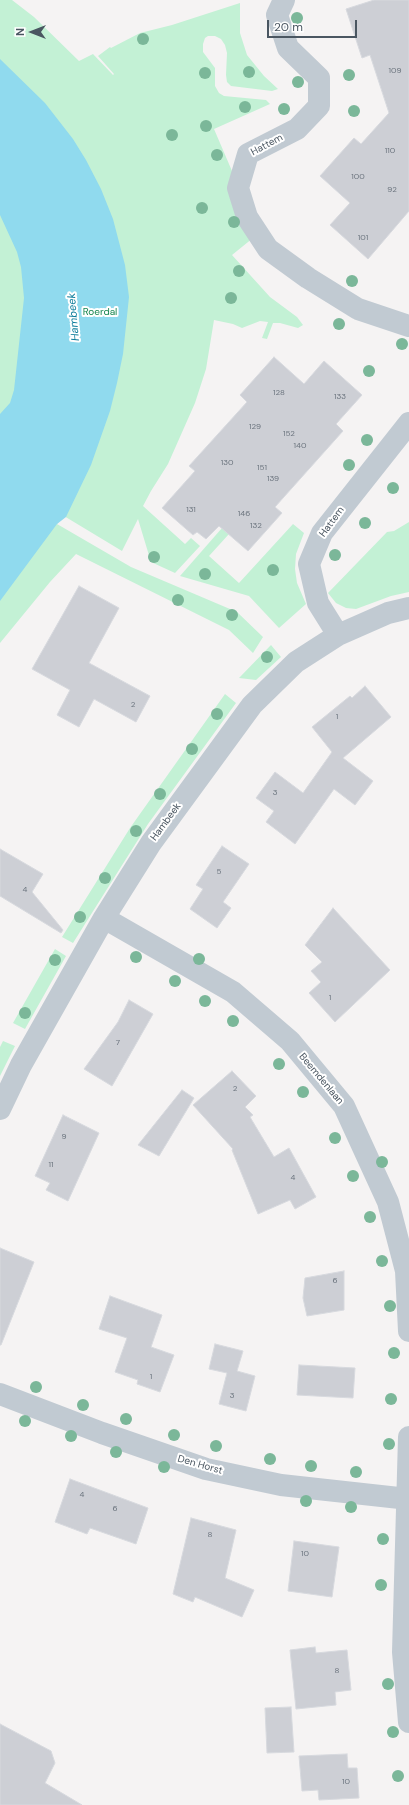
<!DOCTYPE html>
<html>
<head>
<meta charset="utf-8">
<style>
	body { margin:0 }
	#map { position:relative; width:409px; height:1805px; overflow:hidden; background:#f5f3f3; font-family:"DM Sans",sans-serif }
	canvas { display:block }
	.north { position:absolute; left:12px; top:12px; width:40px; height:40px; -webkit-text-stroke:3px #fff; paint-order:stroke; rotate:270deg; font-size:11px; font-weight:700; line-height:16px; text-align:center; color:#4a5661 }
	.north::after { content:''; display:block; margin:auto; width:14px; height:18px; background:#4a5661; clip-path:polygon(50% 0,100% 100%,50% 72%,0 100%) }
	.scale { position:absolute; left:267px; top:20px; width:90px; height:18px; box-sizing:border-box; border:2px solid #4a5661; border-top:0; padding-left:5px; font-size:12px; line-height:14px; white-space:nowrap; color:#4a5661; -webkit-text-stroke:3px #fff; paint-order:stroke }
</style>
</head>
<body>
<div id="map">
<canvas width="409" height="1805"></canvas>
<div class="north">N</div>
<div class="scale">20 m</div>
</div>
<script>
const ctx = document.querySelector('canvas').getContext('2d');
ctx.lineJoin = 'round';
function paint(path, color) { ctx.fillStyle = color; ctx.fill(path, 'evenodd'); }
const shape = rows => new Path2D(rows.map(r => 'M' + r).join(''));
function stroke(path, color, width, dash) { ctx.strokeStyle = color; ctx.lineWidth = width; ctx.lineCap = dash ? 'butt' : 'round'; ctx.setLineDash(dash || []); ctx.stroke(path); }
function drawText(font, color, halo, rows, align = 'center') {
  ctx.font = font + ' "DM Sans",sans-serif'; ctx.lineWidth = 4; ctx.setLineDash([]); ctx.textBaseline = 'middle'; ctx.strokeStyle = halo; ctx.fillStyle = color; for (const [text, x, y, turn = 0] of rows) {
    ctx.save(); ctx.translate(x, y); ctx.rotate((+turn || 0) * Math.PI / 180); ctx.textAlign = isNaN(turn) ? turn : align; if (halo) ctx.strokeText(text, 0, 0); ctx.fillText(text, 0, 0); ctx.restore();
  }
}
const green = shape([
	[0,0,12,0,34,17,79,61,93,54,113,75,114,74,98,56,110,47,111,48,140,33,172,25,240,3,240,33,247,55,264,76,278,89,272,91,231,86,227,82,226,75,227,53,225,45,221,39,215,36,208,36,205,38,203,44,203,52,215,68,215,86,219,93,224,96,266,100,270,104,214,129,232,171,253,238,232,255,270,297,297,317,303,325,298,328,280,323,273,323,267,339,262,338,268,322,260,321,242,328,233,324,214,320,206,369,195,403,168,464,151,491,143,506,185,544,191,538,200,546,175,573,151,562,138,519,122,551,64,516,57,524,131,567,237,612,263,637,253,653,229,630,76,554,50,582,0,643],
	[409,522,409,592,391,596,356,609,346,608,336,603,328,593,387,532,394,531],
	[293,524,304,533,296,554,295,569,297,583,306,604,279,628,249,596,180,576,222,528,229,534,209,556,239,583],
	[271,645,281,657,256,680,239,678],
	[225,694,236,703,148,824,73,943,62,937,130,828],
	[55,949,66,956,25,1029,13,1023],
	[3,1041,15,1046,0,1076,0,1047]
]);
const water = shape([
	[0,59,45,103,73,139,86,160,101,189,113,219,125,265,129,297,123,354,117,383,110,411,91,465,66,517,57,524,0,601,0,414,10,403,14,390,24,298,21,267,17,252,0,215]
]);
const building = shape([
	[374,0,409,0,409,211,368,259,330,225,350,203,320,176,354,138,361,144,389,113,370,55,362,58,346,9,374,0],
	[274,357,304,384,324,361,362,395,336,424,343,431,275,507,282,513,248,551,219,526,206,539,197,532,193,535,162,508,195,471,189,466,247,402,240,395,274,357],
	[79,586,119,608,89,663,150,696,136,722,94,699,79,727,57,715,70,690,32,669,79,586],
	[365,686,391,717,343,758,373,781,355,805,334,789,295,844,266,822,274,811,256,798,275,772,303,793,332,752,312,727,350,696,352,698,365,686],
	[222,846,249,864,223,902,231,908,217,928,190,909,203,889,196,885,222,846],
	[0,849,43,874,32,892,63,930,61,933,0,896,0,849],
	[333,908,390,970,335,1022,309,993,321,982,311,971,322,962,305,945,333,908],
	[129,1000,153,1014,112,1086,84,1069,118,1022,129,1000],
	[232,1071,256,1096,245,1107,253,1115,250,1117,274,1157,289,1148,316,1197,295,1209,290,1200,258,1214,232,1150,233,1149,193,1105,232,1071],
	[182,1090,194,1098,159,1156,138,1145,182,1090],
	[63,1115,99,1133,68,1201,46,1190,50,1183,35,1176,63,1115],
	[0,1248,34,1262,1,1345,0,1345,0,1248],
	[344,1271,344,1310,307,1316,303,1298,305,1278,344,1271],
	[110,1296,162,1315,151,1347,174,1355,160,1392,137,1384,138,1380,115,1372,127,1338,99,1329,110,1296],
	[215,1344,243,1351,237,1371,255,1376,246,1411,219,1404,227,1373,209,1369,215,1344],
	[299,1365,355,1368,353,1398,297,1395,299,1365],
	[70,1479,148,1508,136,1544,90,1528,87,1534,55,1522,70,1479],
	[191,1518,236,1530,225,1578,254,1590,242,1617,195,1597,193,1602,173,1594,191,1518],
	[294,1541,339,1547,332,1597,288,1591,294,1541],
	[315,1647,316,1653,347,1650,351,1690,335,1692,336,1705,296,1709,290,1650,315,1647],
	[291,1707,294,1752,267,1753,265,1708,291,1707],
	[0,1724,51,1751,55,1763,45,1783,82,1805,0,1805,0,1724],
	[347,1754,348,1768,357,1768,359,1798,319,1800,318,1790,302,1791,299,1756,347,1754]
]);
const minor = shape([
	[284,0,277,15,288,48,319,78,319,106,297,129,248,154,238,188,247,217,268,249,308,278,358,309,409,326],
	[338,635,318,603,309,564,322,533,409,423],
	[104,918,233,992,290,1041,344,1106,388,1202,406,1271,409,1331],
	[0,1109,21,1065,104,918,151,843,252,705,296,662,338,635,388,613,409,608],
	[0,1394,102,1433,206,1469,281,1485,409,1499],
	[409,1437,403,1652,409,1722]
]);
const trees = [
	[297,18],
	[143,39],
	[249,72],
	[205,73],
	[349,75],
	[298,82],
	[245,107],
	[284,109],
	[354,111],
	[206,126],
	[172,135],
	[217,155],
	[202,208],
	[234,222],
	[239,271],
	[352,281],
	[231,298],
	[339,324],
	[402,344],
	[369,371],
	[367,440],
	[349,465],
	[393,488],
	[365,523],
	[335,555],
	[154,557],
	[273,570],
	[205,574],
	[178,600],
	[232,615],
	[267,657],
	[217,714],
	[192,749],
	[160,794],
	[136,831],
	[105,878],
	[80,917],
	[136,957],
	[199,959],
	[55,960],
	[175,981],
	[205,1001],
	[25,1013],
	[233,1021],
	[279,1064],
	[303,1092],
	[335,1138],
	[382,1162],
	[353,1176],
	[370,1217],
	[382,1261],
	[390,1306],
	[394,1353],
	[36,1387],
	[391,1399],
	[83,1405],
	[126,1419],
	[25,1421],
	[174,1435],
	[71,1436],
	[389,1444],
	[216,1446],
	[116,1452],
	[270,1459],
	[311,1466],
	[164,1467],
	[356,1472],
	[306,1501],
	[351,1507],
	[383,1539],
	[381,1585],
	[388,1684],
	[393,1732],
	[398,1776]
];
const numberNames = [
	["109",395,71],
	["110",390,151],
	["100",358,177],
	["92",392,190],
	["101",363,238],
	["128",279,393],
	["133",340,397],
	["129",255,427],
	["152",289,434],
	["140",300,446],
	["130",227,463],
	["151",262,468],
	["139",273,479],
	["131",191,510],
	["146",244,514],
	["132",256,526],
	["2",133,705],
	["1",337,717],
	["3",275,793],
	["5",219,872],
	["4",25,890],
	["1",330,998],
	["7",118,1043],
	["2",235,1089],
	["9",64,1137],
	["11",51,1165],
	["4",293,1178],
	["6",335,1281],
	["1",151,1377],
	["3",232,1396],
	["4",82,1495],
	["6",115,1509],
	["8",210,1535],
	["10",305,1554],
	["8",337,1671],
	["10",346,1782]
];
const streetNames = [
	["Hattem",267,145,-28],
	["Hattem",332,522,-54],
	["Hambeek",166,822,-54],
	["Beemdenlaan",321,1079,50],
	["Den Horst",200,1465,16]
];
const parkNames = [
	["Roerdal",100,312]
];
const waterNames = [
	["Hambeek",74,317,-95]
];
paint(green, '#c3f1d5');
paint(water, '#90daee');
paint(building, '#cdcfd5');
stroke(building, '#d7d9de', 1);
stroke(minor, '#c1cad2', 22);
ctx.fillStyle = '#7bb799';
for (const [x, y] of trees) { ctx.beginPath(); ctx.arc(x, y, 6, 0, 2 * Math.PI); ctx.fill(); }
drawText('8px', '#6b747e', null, numberNames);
drawText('10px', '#4a5661', '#fff', streetNames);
drawText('10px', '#17864f', '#fff', parkNames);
drawText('italic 11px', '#0c7c9b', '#fff', waterNames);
</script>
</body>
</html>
